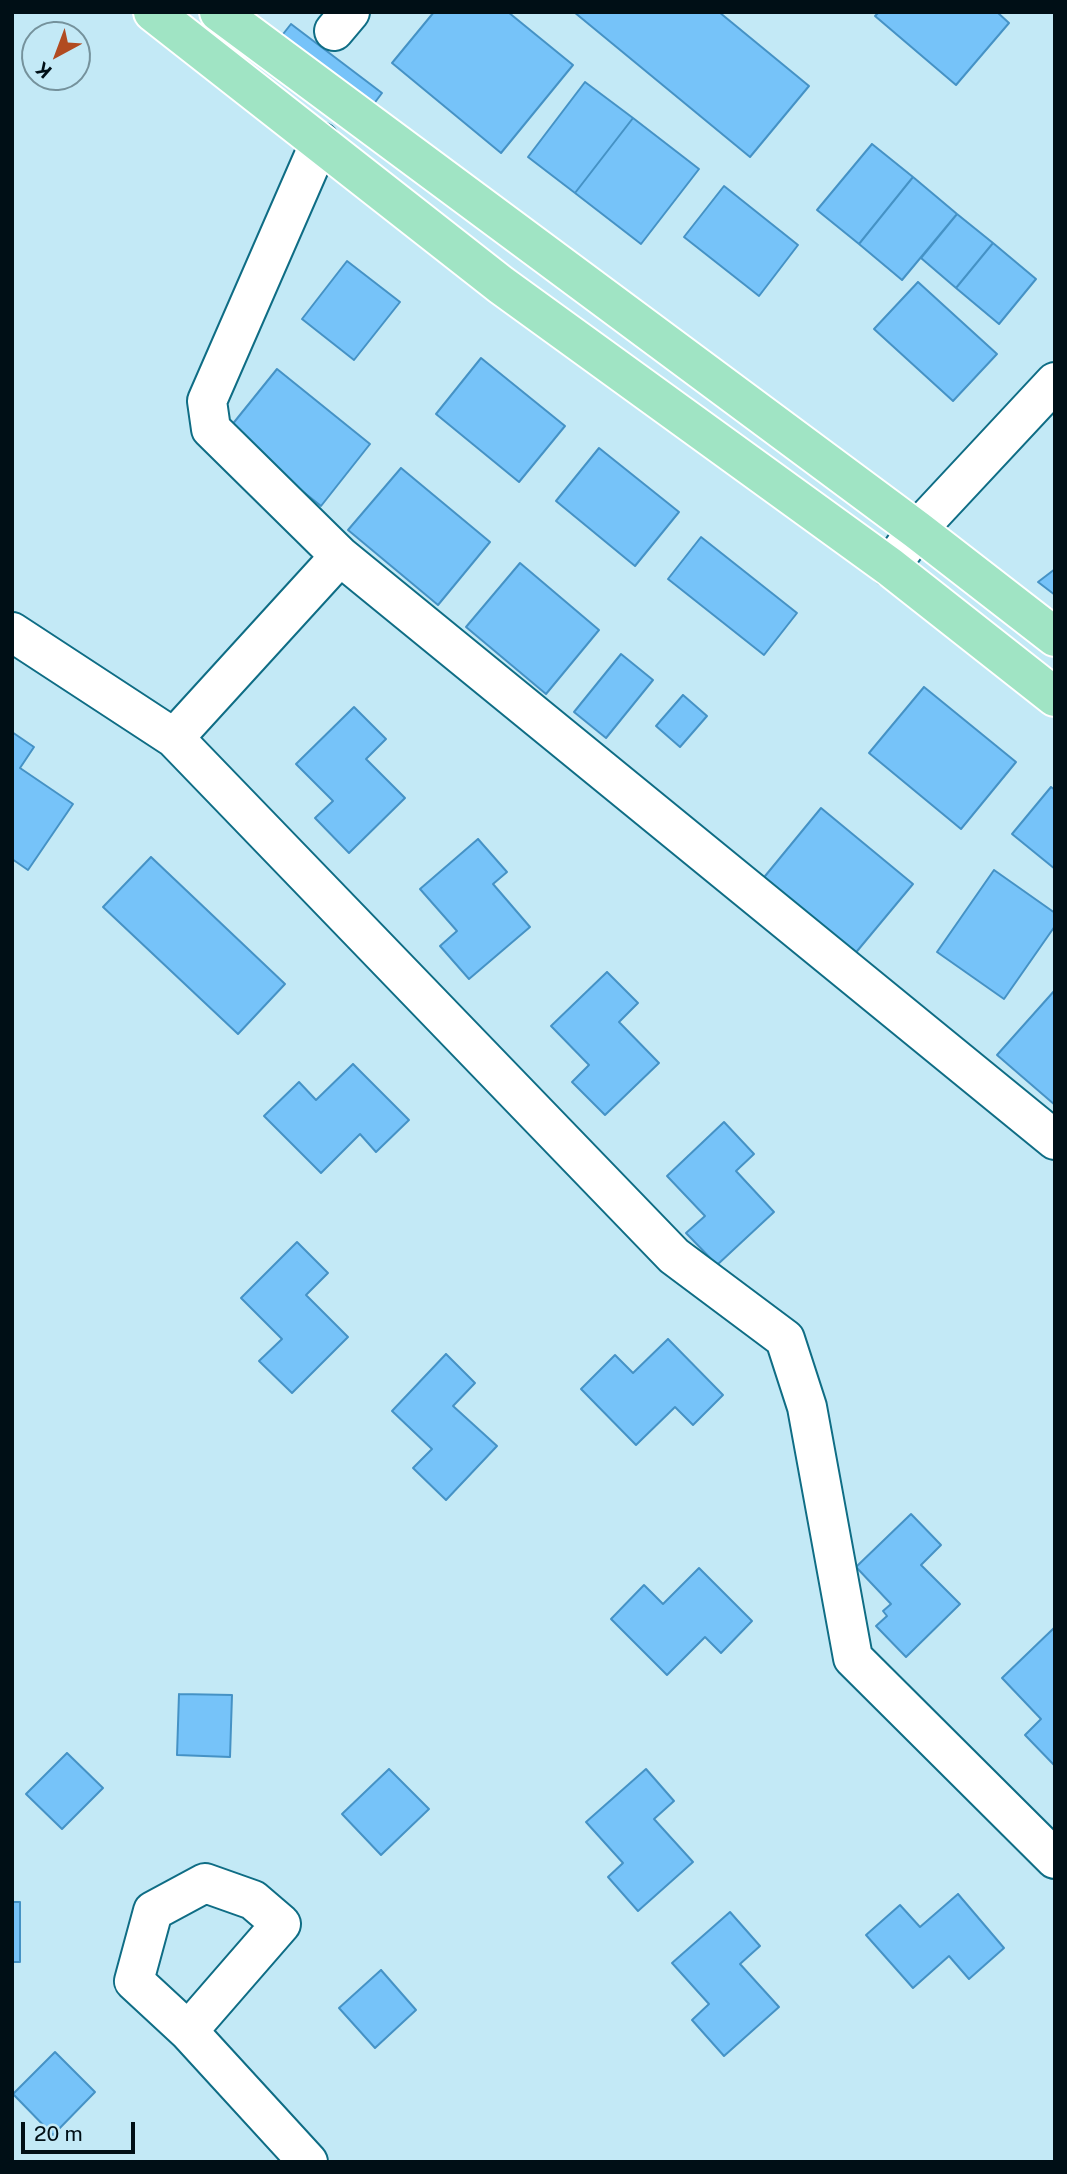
<!DOCTYPE html>
<html>
<head>
<meta charset="utf-8">
<style>
	body { margin:0 }
	#map { position:relative; width:1067px; height:2174px; overflow:hidden; background:#c3e9f6; font-family:"Public Sans",sans-serif }
	canvas { display:block }
	.frame { position:absolute; inset:0; border:14px solid #000f16; pointer-events:none }
	.north { position:absolute; left:21px; top:21px; width:70px; height:70px; box-sizing:border-box; background:#c3e9f6; border:2px solid #75929c; border-radius:50%; rotate:221deg; font-size:19px; font-weight:700; line-height:28px; text-align:center; color:#000f16 }
	.north::after { content:''; display:block; margin:auto; width:24px; height:32px; background:#b14b21; clip-path:polygon(50% 0,100% 100%,50% 72%,0 100%) }
	.scale { position:absolute; left:21px; top:2122px; width:114px; height:32px; box-sizing:border-box; border:4px solid #000f16; border-top:0; padding-left:9px; font-size:21px; line-height:24px; white-space:nowrap; color:#000f16; -webkit-text-stroke:5px #c3e9f6; paint-order:stroke }
</style>
</head>
<body>
<div id="map">
<canvas width="1067" height="2174"></canvas>
<div class="frame"></div>
<div class="north">K</div>
<div class="scale">20 m</div>
</div>
<script>
const ctx = document.querySelector('canvas').getContext('2d');
ctx.lineJoin = 'round';
function paint(path, color) { ctx.fillStyle = color; ctx.fill(path, 'evenodd'); }
const shape = rows => new Path2D(rows.map(r => 'M' + r).join(''));
function stroke(path, color, width, dash) { ctx.strokeStyle = color; ctx.lineWidth = width; ctx.lineCap = dash ? 'butt' : 'round'; ctx.setLineDash(dash || []); ctx.stroke(path); }
const building = shape([
	[434,12,508,12,573,65,501,153,392,63,434,12],
	[574,12,719,12,809,86,750,157,574,12],
	[879,12,997,12,1009,23,956,85,875,16,879,12],
	[291,24,382,93,367,113,276,43,291,24],
	[585,82,633,118,575,193,528,157,585,82],
	[633,118,699,169,641,244,575,193,633,118],
	[872,144,913,177,859,244,817,210,872,144],
	[913,177,957,214,902,280,859,244,913,177],
	[724,186,798,245,759,296,684,237,724,186],
	[957,214,993,243,956,288,921,258,957,214],
	[993,243,1036,279,999,324,956,288,993,243],
	[347,261,400,302,354,360,302,319,347,261],
	[918,282,997,354,953,401,874,329,918,282],
	[481,358,565,426,519,482,436,414,481,358],
	[277,369,370,444,321,506,227,431,277,369],
	[599,448,679,512,635,566,556,501,599,448],
	[401,468,490,542,438,605,348,530,401,468],
	[701,537,797,613,764,655,668,579,701,537],
	[520,563,599,630,546,694,466,627,520,563],
	[1055,569,1055,595,1038,582,1055,569],
	[621,654,653,680,606,738,574,712,621,654],
	[924,687,1016,762,961,829,869,753,924,687],
	[683,695,707,716,680,747,656,726,683,695],
	[354,707,386,739,366,759,405,798,349,853,315,818,333,801,296,764,354,707],
	[12,732,34,747,20,768,73,804,28,870,12,859,12,732],
	[1051,787,1055,790,1055,869,1012,834,1051,787],
	[821,808,913,884,853,956,761,881,821,808],
	[478,839,507,872,493,884,530,927,469,979,440,946,457,931,420,889,478,839],
	[151,857,285,984,238,1034,103,907,151,857],
	[994,870,1055,913,1055,926,1004,999,937,952,994,870],
	[607,972,638,1003,619,1022,659,1063,605,1115,572,1082,589,1065,551,1026,607,972],
	[1055,990,1055,1105,997,1055,1055,990],
	[353,1064,409,1120,376,1152,360,1134,321,1173,264,1116,299,1082,316,1100,353,1064],
	[724,1122,754,1154,736,1171,774,1212,717,1265,686,1233,705,1216,667,1176,724,1122],
	[297,1242,328,1273,306,1295,348,1337,292,1393,259,1361,282,1339,241,1298,297,1242],
	[668,1339,723,1395,693,1425,675,1407,636,1445,581,1389,615,1355,633,1373,668,1339],
	[446,1354,475,1383,453,1406,497,1446,446,1500,413,1468,432,1449,392,1411,446,1354],
	[911,1514,941,1545,921,1565,960,1604,906,1657,876,1626,887,1616,883,1611,891,1604,856,1567,911,1514],
	[699,1568,752,1621,721,1653,705,1637,667,1675,611,1619,644,1585,663,1604,699,1568],
	[1055,1627,1055,1766,1025,1735,1041,1719,1002,1678,1055,1627],
	[179,1694,232,1695,230,1757,177,1755,179,1694],
	[67,1753,103,1788,62,1829,26,1794,67,1753],
	[389,1769,429,1809,381,1855,342,1814,389,1769],
	[646,1769,674,1801,654,1819,693,1862,638,1911,608,1877,623,1863,586,1822,646,1769],
	[958,1894,1004,1948,969,1979,949,1956,913,1988,866,1935,900,1905,920,1927,958,1894],
	[12,1902,20,1902,20,1962,12,1962,12,1902],
	[730,1912,760,1946,740,1964,779,2007,724,2056,692,2020,709,2004,672,1963,730,1912],
	[381,1970,416,2010,375,2048,339,2008,381,1970],
	[55,2052,95,2092,53,2135,13,2094,55,2052]
]);
const minor = shape([
	[334,31,350,12],
	[320,142,207,401,211,429,340,556,1055,1140],
	[890,567,917,530,1055,382],
	[12,632,174,738,674,1256,785,1339,807,1407,853,1658,1055,1859],
	[174,738,340,556],
	[188,2031,281,1924,253,1900,205,1883,153,1911,134,1981,188,2031,308,2162]
]);
const major = shape([
	[153,12,501,285,890,567,1055,697],
	[219,12,917,530,1055,637]
]);
paint(building, '#76c3f9');
stroke(building, '#4592c5', 2);
stroke(minor, '#0f6d85', 42);
stroke(major, '#fff', 42);
stroke(minor, '#fff', 38);
stroke(major, '#a0e4c4', 38);
</script>
</body>
</html>
